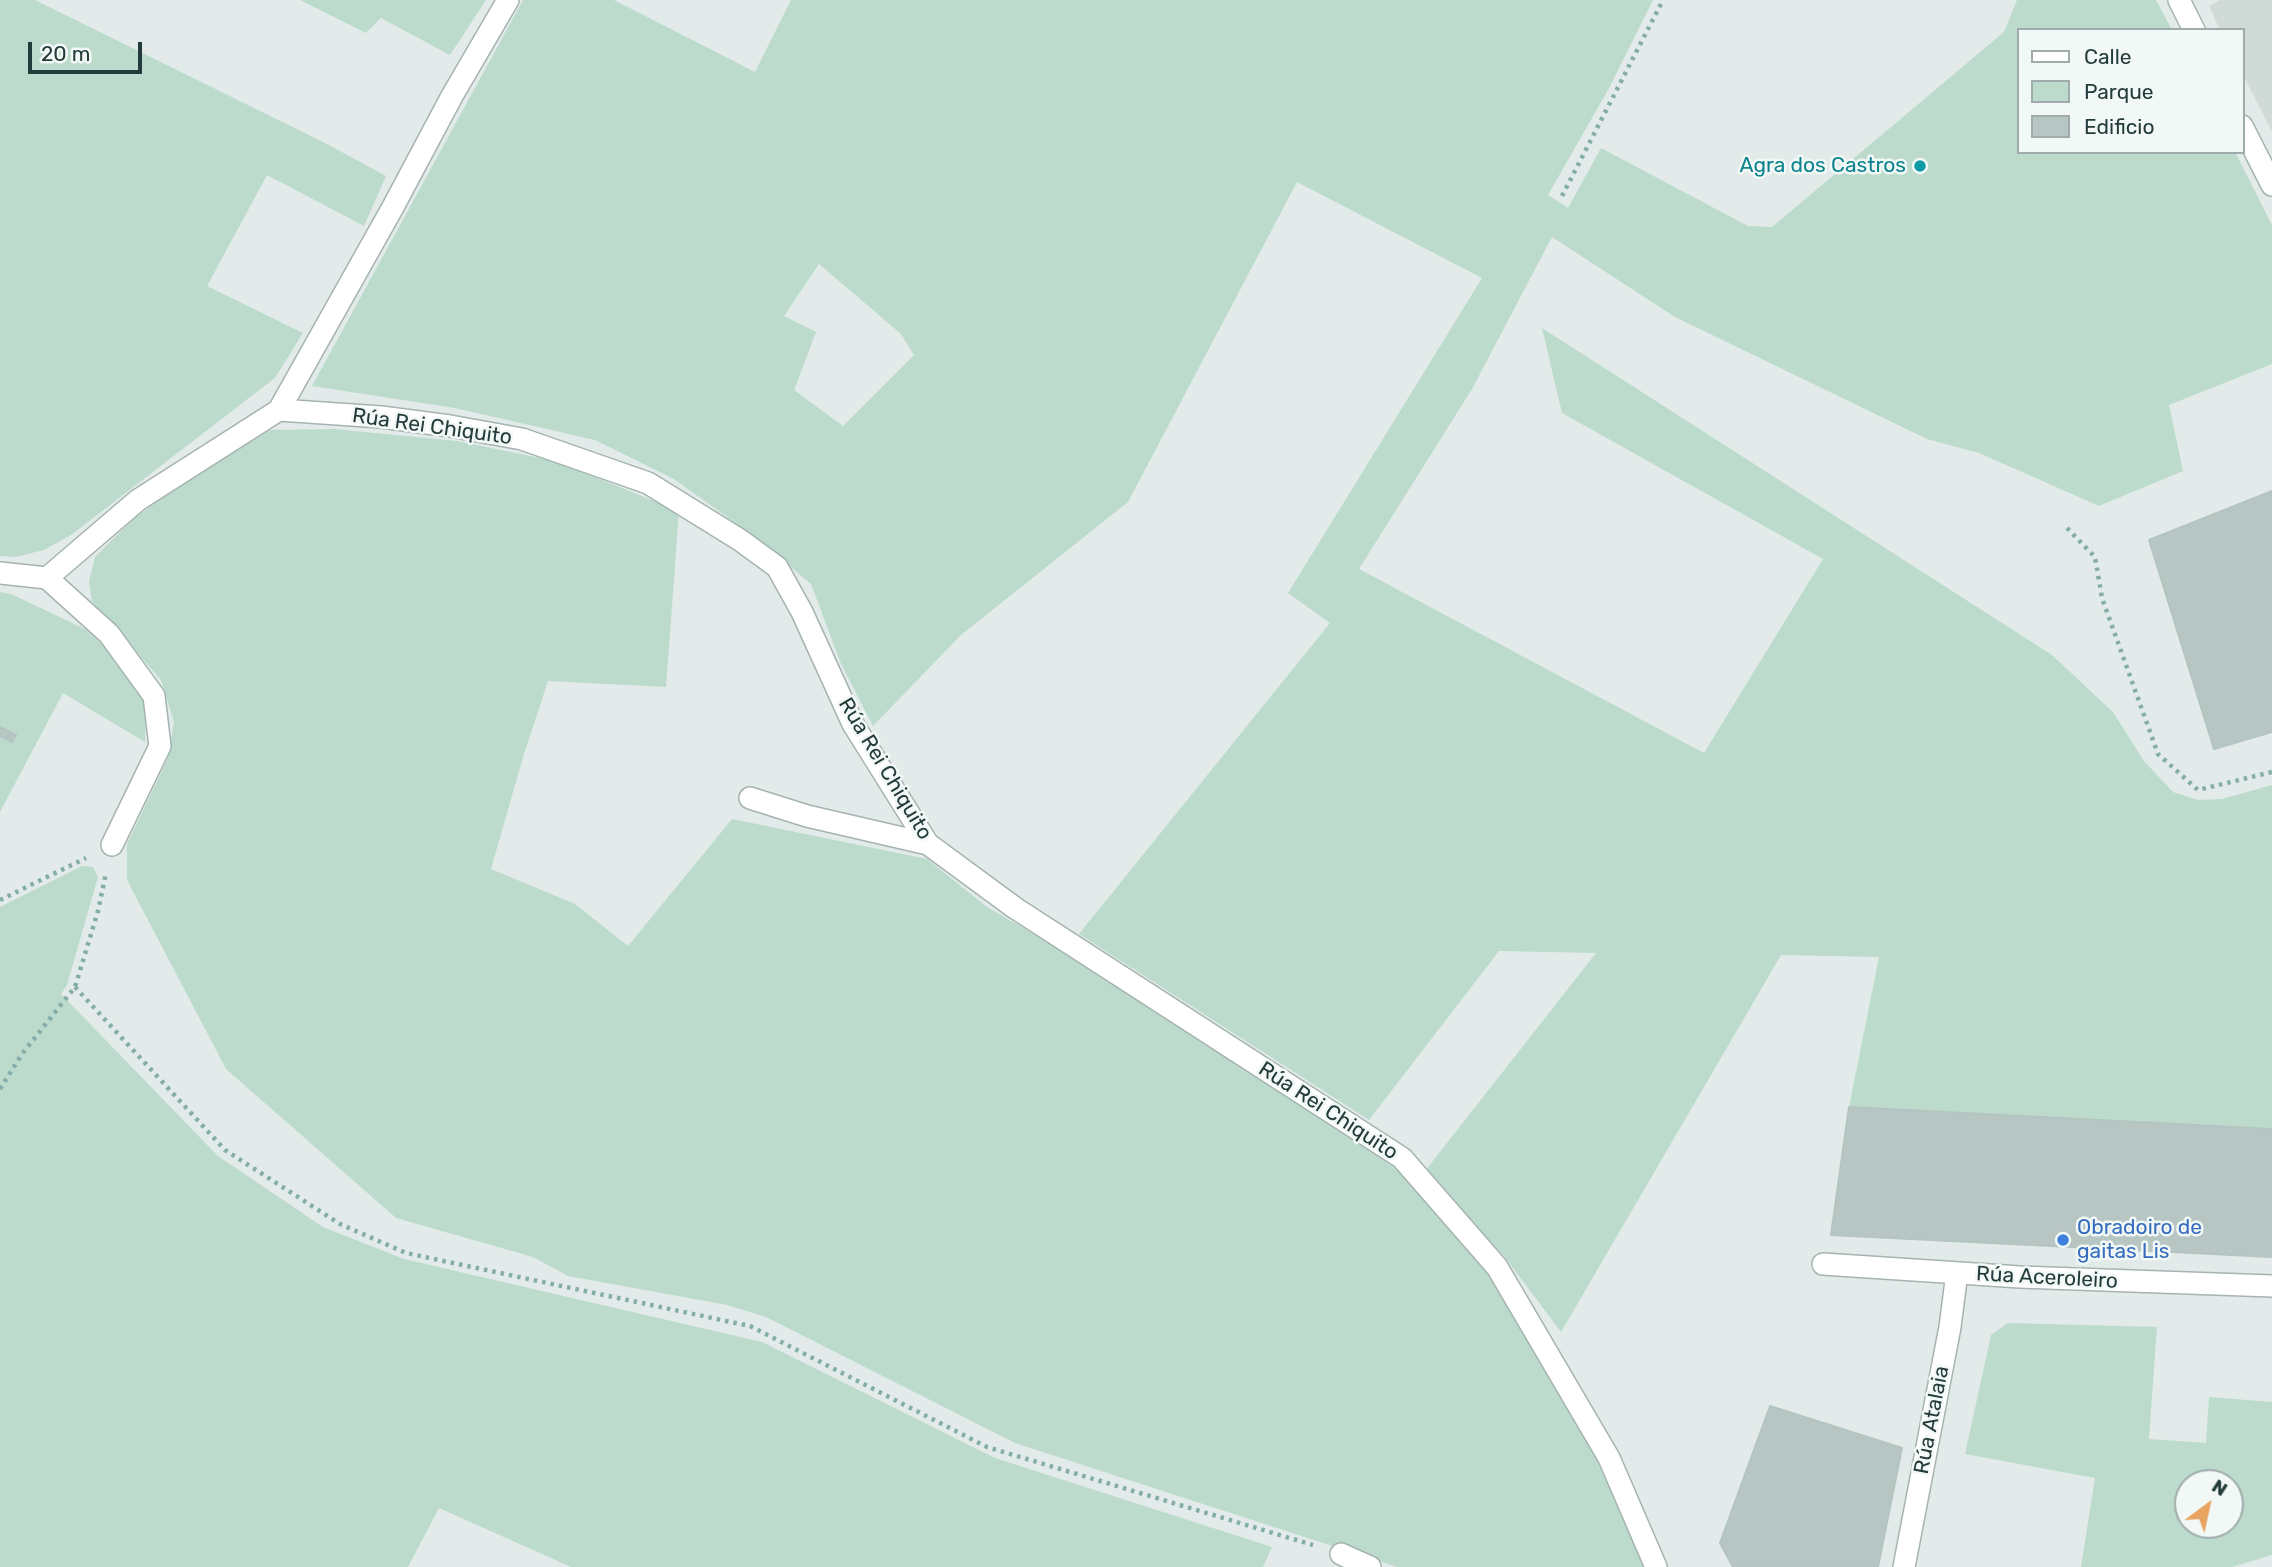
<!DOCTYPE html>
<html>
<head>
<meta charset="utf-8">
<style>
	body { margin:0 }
	#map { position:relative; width:2272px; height:1567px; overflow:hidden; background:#e2ebe9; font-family:Rubik,sans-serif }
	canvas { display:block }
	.legend { position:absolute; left:2017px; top:28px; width:228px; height:126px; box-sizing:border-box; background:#f2f8f6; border:2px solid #9facab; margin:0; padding:9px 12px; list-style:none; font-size:21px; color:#233b3a }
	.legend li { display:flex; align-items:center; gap:14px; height:35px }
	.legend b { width:35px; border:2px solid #9facab }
	.north { position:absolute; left:2174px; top:1469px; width:70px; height:70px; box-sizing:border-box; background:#f2f8f6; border:2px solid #9facab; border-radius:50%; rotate:33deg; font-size:19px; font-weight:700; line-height:28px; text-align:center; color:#233b3a }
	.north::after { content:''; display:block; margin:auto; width:24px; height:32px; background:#e9a361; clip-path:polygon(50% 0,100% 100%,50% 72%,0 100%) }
	.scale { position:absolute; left:28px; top:42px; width:114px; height:32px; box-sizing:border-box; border:4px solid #233b3a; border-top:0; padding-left:9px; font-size:21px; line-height:24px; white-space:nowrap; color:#233b3a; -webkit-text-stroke:5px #f2f8f6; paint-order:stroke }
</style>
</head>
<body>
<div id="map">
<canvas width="2272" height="1567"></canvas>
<ul class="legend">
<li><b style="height:9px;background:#fff"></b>Calle</li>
<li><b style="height:19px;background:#bcdbcc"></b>Parque</li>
<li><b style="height:19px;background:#b7c6c3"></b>Edificio</li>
</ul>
<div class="north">N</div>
<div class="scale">20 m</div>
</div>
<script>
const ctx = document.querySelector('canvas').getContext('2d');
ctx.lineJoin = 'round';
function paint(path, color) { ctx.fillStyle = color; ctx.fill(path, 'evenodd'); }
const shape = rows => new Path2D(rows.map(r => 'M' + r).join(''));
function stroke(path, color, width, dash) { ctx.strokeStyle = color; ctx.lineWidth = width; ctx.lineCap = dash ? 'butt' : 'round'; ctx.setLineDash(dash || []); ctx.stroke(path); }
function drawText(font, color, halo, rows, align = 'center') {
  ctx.font = font + ' Rubik,sans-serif'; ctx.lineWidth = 5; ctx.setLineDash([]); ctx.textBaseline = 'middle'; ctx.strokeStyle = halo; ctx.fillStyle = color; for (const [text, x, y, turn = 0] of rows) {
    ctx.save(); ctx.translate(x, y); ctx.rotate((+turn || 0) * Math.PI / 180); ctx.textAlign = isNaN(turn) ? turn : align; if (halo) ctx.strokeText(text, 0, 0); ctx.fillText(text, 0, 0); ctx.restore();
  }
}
const built = shape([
	[2220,0,2272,0,2272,132,2242,73,2242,30,2220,30,2209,6]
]);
const green = shape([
	[0,0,35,0,327,144,386,176,364,226,267,175,207,286,303,333,275,378,71,535,44,550,15,557,0,556],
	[300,0,486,0,450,55,381,18,366,33],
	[523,0,614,0,755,72,791,0,1653,0,1608,90,1548,195,1568,208,1601,148,1748,226,1772,227,2004,32,2017,0,2156,0,2172,30,2018,30,2018,152,2235,152,2272,225,2272,364,2169,405,2183,471,2099,506,1979,453,1927,439,1675,317,1552,237,1472,389,1359,569,1704,753,1823,559,1562,413,1542,328,2052,655,2113,712,2144,761,2173,792,2198,800,2222,799,2272,785,2272,1129,1849,1107,1879,957,1781,955,1561,1332,1504,1256,1425,1171,1596,953,1499,951,1369,1120,1079,934,1330,623,1288,593,1482,278,1297,182,1128,502,961,635,873,726,841,664,811,584,755,537,674,479,595,440,455,408,312,386],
	[819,264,901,334,914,355,843,426,794,390,816,332,784,316],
	[334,429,457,441,555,461,679,511,666,687,548,681,524,754,491,869,575,904,628,946,732,819,927,859,987,907,1116,982,1329,1121,1422,1188,1507,1293,1598,1463,1646,1567,1397,1567,1015,1443,766,1317,727,1305,568,1276,533,1257,396,1218,226,1069,127,880,127,844,168,758,174,722,161,680,92,601,89,581,95,557,133,519,203,469,270,430],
	[0,592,11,594,85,629,127,667,146,697,145,742,63,693,0,812],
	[82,866,93,867,98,877,67,985,61,994,218,1156,323,1227,404,1259,762,1342,995,1458,1272,1547,1263,1567,571,1567,439,1508,408,1567,0,1567,0,907],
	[2008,1323,2157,1327,2149,1439,2206,1443,2209,1397,2272,1402,2272,1555,2232,1567,2081,1567,2095,1478,1965,1454,1991,1335],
	[2188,1483,2230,1483,2230,1525,2188,1525]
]);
const building = shape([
	[2272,491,2272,732,2214,749,2149,540,2272,491],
	[0,727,16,735,12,742,0,736,0,727],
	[1849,1107,2272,1129,2272,1257,1831,1235,1849,1107],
	[1770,1406,1902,1448,1878,1567,1733,1567,1720,1543,1770,1406]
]);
const path = shape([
	[1562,196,1663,0],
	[2067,528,2095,557,2102,598,2158,754,2198,790,2272,772],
	[0,900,86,858],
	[75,987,225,1150,340,1224,406,1253,750,1326,987,1447,1313,1545],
	[0,1089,22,1054,75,987,98,911,106,873]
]);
const minor = shape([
	[2179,0,2194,30],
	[2242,126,2272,185],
	[279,410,393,207,452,96,508,0],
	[0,573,47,578,138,500,279,410,381,417,450,426,522,439,648,483,740,540,777,567,802,612,853,724,928,844,1015,908,1402,1158,1497,1267,1609,1458,1656,1567],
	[47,578,109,634,154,696,160,746,112,845],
	[750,798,807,816,928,844],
	[1823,1264,2020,1277,2272,1286],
	[1341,1554,1370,1567],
	[1904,1567,1950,1327,1957,1273]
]);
const markers = [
	[1920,166,7,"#0f9aa8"],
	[2063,1240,7,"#3f7fe0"]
];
const cultureNames = [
	["Agra dos Castros",1906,166]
];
const streetNames = [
	["Rúa Rei Chiquito",432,427,8],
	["Rúa Rei Chiquito",885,769,59],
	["Rúa Rei Chiquito",1328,1111,33],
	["Rúa Aceroleiro",2047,1278,3],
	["Rúa Atalaia",1932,1420,-79]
];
const shopNames = [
	["Obradoiro de",2077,1228],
	["gaitas Lis",2077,1252]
];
paint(built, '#d0dbd8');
paint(green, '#bcdbcc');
paint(building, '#b7c6c3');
stroke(building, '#b4c4c1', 2);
stroke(minor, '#a5b3b1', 24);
stroke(path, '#84adaa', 4.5, [3.5, 5]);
stroke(minor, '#fff', 21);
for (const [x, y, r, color] of markers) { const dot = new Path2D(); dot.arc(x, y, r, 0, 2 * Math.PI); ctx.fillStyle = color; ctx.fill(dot); stroke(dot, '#f2f8f6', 2.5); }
drawText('21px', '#0d838f', '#f2f8f6', cultureNames, 'right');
drawText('21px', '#233b3a', '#f2f8f6', streetNames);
drawText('21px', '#366cbe', '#f2f8f6', shopNames, 'left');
</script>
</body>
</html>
